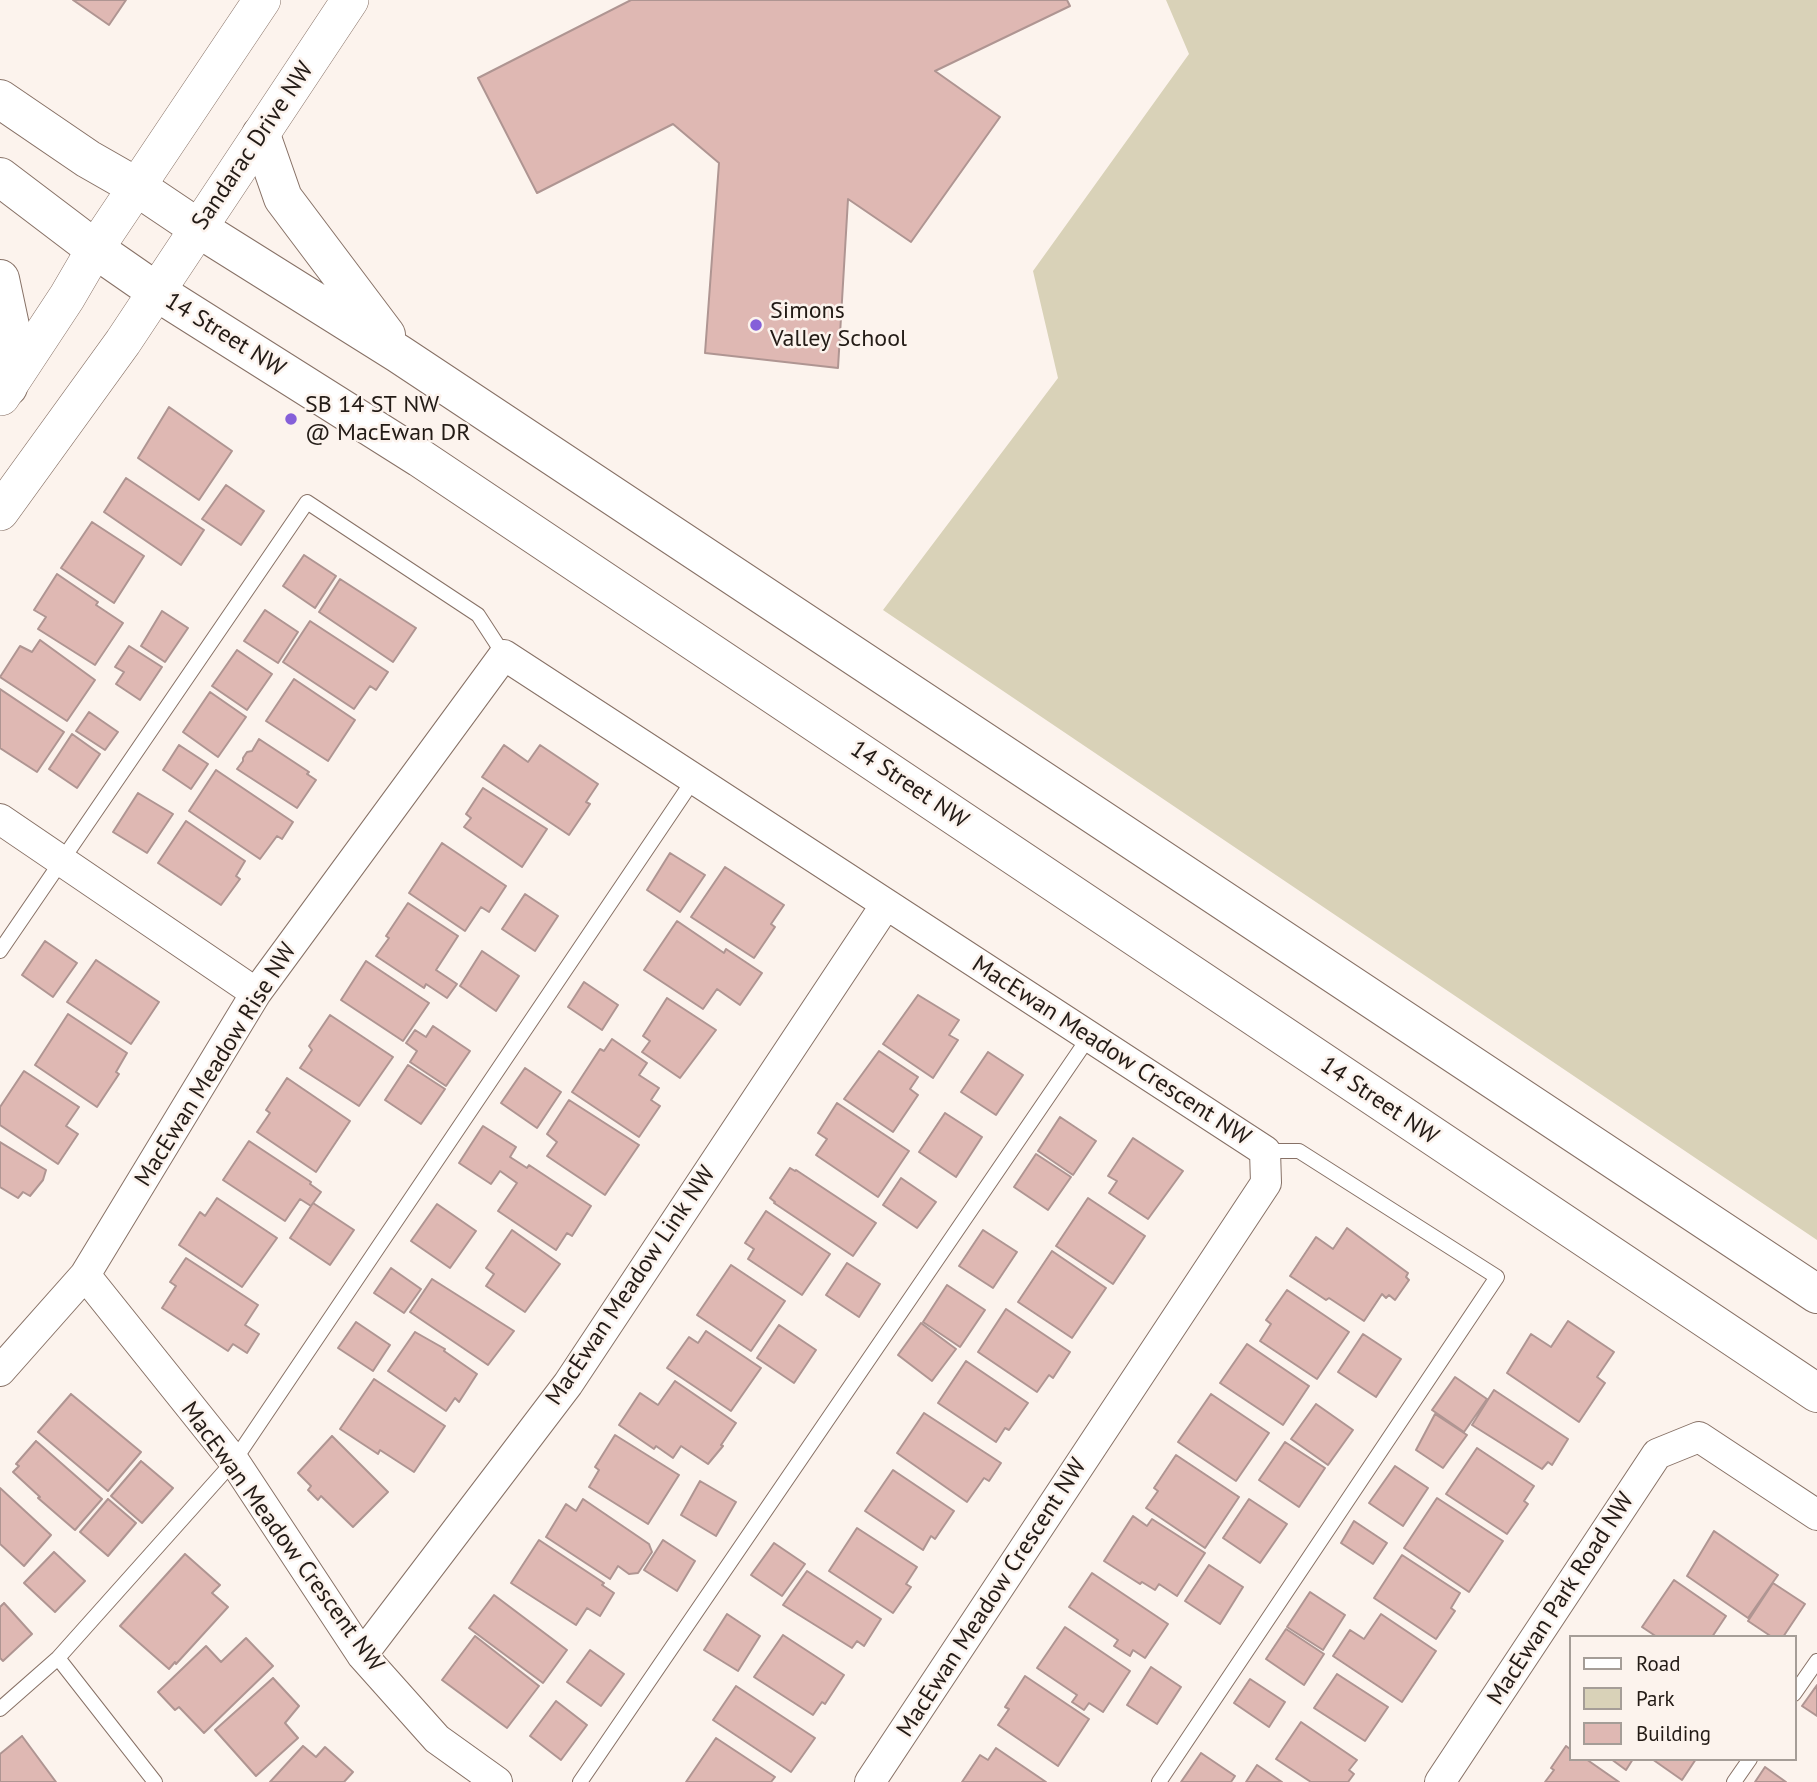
<!DOCTYPE html>
<html>
<head>
<meta charset="utf-8">
<style>
	body { margin:0 }
	#map { position:relative; width:1817px; height:1782px; overflow:hidden; background:#fcf3ed; font-family:"PT Sans",sans-serif }
	canvas { display:block }
	.legend { position:absolute; left:1569px; top:1635px; width:228px; height:126px; box-sizing:border-box; background:#fcf3ed; border:2px solid #a59d97; margin:0; padding:9px 12px; list-style:none; font-size:21px; color:#231b16 }
	.legend li { display:flex; align-items:center; gap:14px; height:35px }
	.legend b { width:35px; border:2px solid #a59d97 }
</style>
</head>
<body>
<div id="map">
<canvas width="1817" height="1782"></canvas>
<ul class="legend">
<li><b style="height:9px;background:#fff"></b>Road</li>
<li><b style="height:19px;background:#d9d2b8"></b>Park</li>
<li><b style="height:19px;background:#dfb8b3"></b>Building</li>
</ul>
</div>
<script>
const ctx = document.querySelector('canvas').getContext('2d');
ctx.lineJoin = 'round';
function paint(path, color) { ctx.fillStyle = color; ctx.fill(path, 'evenodd'); }
const shape = rows => new Path2D(rows.map(r => 'M' + r).join(''));
function stroke(path, color, width, dash) { ctx.strokeStyle = color; ctx.lineWidth = width; ctx.lineCap = dash ? 'butt' : 'round'; ctx.setLineDash(dash || []); ctx.stroke(path); }
function drawText(font, color, halo, rows, align = 'center') {
  ctx.font = font + ' "PT Sans",sans-serif'; ctx.lineWidth = 5; ctx.setLineDash([]); ctx.textBaseline = 'middle'; ctx.strokeStyle = halo; ctx.fillStyle = color; for (const [text, x, y, turn = 0] of rows) {
    ctx.save(); ctx.translate(x, y); ctx.rotate((+turn || 0) * Math.PI / 180); ctx.textAlign = isNaN(turn) ? turn : align; if (halo) ctx.strokeText(text, 0, 0); ctx.fillText(text, 0, 0); ctx.restore();
  }
}
const green = shape([
	[1166,0,1817,0,1817,1240,883,610,1058,378,1033,271,1189,54]
]);
const building = shape([
	[73,0,126,0,109,25,73,0],
	[631,0,1067,0,1070,6,935,71,1000,117,911,242,848,199,838,368,705,353,719,163,673,124,537,193,478,78,631,0],
	[169,407,232,451,199,500,138,458,169,407],
	[126,478,204,530,181,565,104,512,126,478],
	[226,485,264,511,241,545,202,519,226,485],
	[92,522,144,556,114,603,61,568,92,522],
	[304,555,336,576,315,608,283,586,304,555],
	[57,574,98,602,96,605,123,623,95,665,38,629,46,617,34,610,57,574],
	[340,579,416,628,393,662,319,612,340,579],
	[265,610,298,632,278,663,244,641,265,610],
	[162,611,188,628,165,662,141,646,162,611],
	[310,621,388,672,376,690,370,686,354,709,283,662,310,621],
	[40,640,95,680,67,721,0,677,20,646,32,652,40,640],
	[129,646,162,667,140,700,116,684,124,672,115,667,129,646],
	[237,650,272,674,247,710,212,686,237,650],
	[294,679,355,720,328,761,266,721,294,679],
	[0,689,64,732,37,772,0,748,0,689],
	[210,692,246,717,218,757,183,732,210,692],
	[89,712,118,732,105,750,76,731,89,712],
	[72,734,100,754,77,788,49,769,72,734],
	[259,739,309,772,307,774,316,780,297,808,237,769,243,761,243,758,247,752,252,751,259,739],
	[179,745,208,764,191,789,163,770,179,745],
	[504,745,528,762,540,745,598,784,586,802,590,804,569,835,482,777,504,745],
	[216,770,293,822,282,839,277,836,260,859,189,811,216,770],
	[483,788,547,829,522,867,464,827,471,818,466,814,483,788],
	[138,793,173,814,147,853,113,832,138,793],
	[186,821,245,861,236,876,240,879,221,905,158,863,186,821],
	[442,843,506,886,489,912,481,907,465,931,409,893,442,843],
	[670,853,705,875,680,912,647,890,670,853],
	[725,867,784,905,771,924,775,927,754,958,691,917,725,867],
	[525,894,558,916,535,951,502,929,525,894],
	[408,903,458,936,436,970,457,984,447,998,426,984,424,988,376,956,389,938,386,936,408,903],
	[677,921,724,953,726,949,762,973,740,1005,717,989,703,1009,644,970,677,921],
	[45,941,77,963,53,997,22,975,45,941],
	[482,951,519,976,496,1011,460,986,482,951],
	[96,960,159,1002,131,1044,67,1002,96,960],
	[366,961,429,1003,403,1041,341,1000,366,961],
	[584,982,618,1005,602,1030,568,1007,584,982],
	[918,995,959,1020,949,1035,958,1040,933,1078,883,1044,918,995],
	[667,998,716,1030,680,1078,642,1052,650,1041,643,1036,667,998],
	[68,1014,127,1053,116,1072,119,1074,97,1107,35,1065,68,1014],
	[330,1015,393,1057,359,1106,300,1068,312,1050,309,1046,330,1015],
	[433,1026,470,1051,446,1086,410,1062,417,1051,406,1043,415,1030,426,1037,433,1026],
	[612,1039,647,1063,639,1075,659,1088,651,1100,660,1106,639,1137,572,1092,600,1049,604,1051,612,1039],
	[879,1051,918,1077,910,1089,918,1095,893,1132,844,1099,879,1051],
	[988,1052,1023,1075,996,1115,961,1092,988,1052],
	[408,1065,445,1089,421,1124,385,1100,408,1065],
	[525,1068,561,1092,537,1128,501,1103,525,1068],
	[24,1071,79,1107,66,1126,78,1134,58,1164,0,1125,0,1107,24,1071],
	[287,1078,350,1121,316,1172,257,1132,270,1113,266,1110,287,1078],
	[569,1100,639,1145,605,1195,547,1156,557,1142,547,1134,569,1100],
	[837,1103,909,1151,878,1197,816,1155,827,1139,818,1133,837,1103],
	[945,1113,982,1137,956,1177,919,1152,945,1113],
	[1060,1117,1096,1141,1073,1175,1038,1151,1060,1117],
	[483,1126,516,1147,510,1157,527,1168,529,1165,591,1206,572,1236,567,1233,556,1250,498,1211,517,1183,500,1171,491,1184,459,1163,483,1126],
	[1133,1138,1183,1171,1148,1219,1109,1193,1117,1181,1108,1176,1133,1138],
	[249,1141,311,1182,310,1184,321,1192,311,1206,300,1199,285,1221,223,1180,249,1141],
	[0,1142,46,1170,43,1180,30,1196,23,1192,18,1198,0,1187,0,1142],
	[1036,1154,1071,1177,1048,1210,1014,1187,1036,1154],
	[790,1168,795,1171,796,1170,876,1223,853,1256,774,1203,775,1202,770,1198,790,1168],
	[901,1178,936,1202,917,1228,883,1205,901,1178],
	[217,1198,277,1238,242,1287,179,1245,200,1212,205,1216,217,1198],
	[1088,1198,1145,1236,1113,1284,1056,1246,1088,1198],
	[313,1203,354,1230,330,1265,290,1238,313,1203],
	[437,1204,476,1231,450,1268,411,1241,437,1204],
	[766,1211,830,1254,802,1295,748,1259,754,1249,745,1243,766,1211],
	[1347,1228,1408,1273,1406,1277,1409,1280,1395,1300,1389,1295,1386,1298,1382,1294,1364,1321,1329,1298,1326,1300,1290,1276,1316,1237,1333,1249,1347,1228],
	[512,1230,560,1264,525,1312,486,1286,494,1274,486,1268,512,1230],
	[983,1230,1017,1252,993,1288,959,1266,983,1230],
	[1052,1251,1106,1288,1072,1338,1018,1302,1052,1251],
	[186,1258,258,1305,245,1325,259,1334,247,1353,233,1344,228,1351,162,1308,176,1286,170,1282,186,1258],
	[847,1263,880,1284,859,1317,826,1295,847,1263],
	[731,1265,785,1301,751,1351,697,1315,731,1265],
	[391,1268,421,1289,404,1313,374,1293,391,1268],
	[432,1279,514,1331,488,1365,410,1312,432,1279],
	[947,1285,985,1310,960,1347,923,1322,947,1285],
	[1287,1290,1349,1332,1317,1379,1260,1341,1271,1324,1266,1320,1287,1290],
	[1006,1309,1070,1352,1053,1378,1049,1375,1037,1392,978,1352,1006,1309],
	[1568,1321,1614,1352,1597,1377,1605,1383,1579,1422,1507,1373,1531,1334,1551,1347,1568,1321],
	[356,1322,390,1345,373,1371,338,1348,356,1322],
	[921,1323,956,1349,932,1381,898,1355,921,1323],
	[779,1325,816,1350,794,1383,757,1358,779,1325],
	[706,1331,761,1368,731,1411,667,1368,689,1337,698,1343,706,1331],
	[415,1332,445,1349,444,1351,477,1374,459,1402,455,1398,446,1411,388,1371,415,1332],
	[1363,1334,1401,1359,1376,1397,1338,1372,1363,1334],
	[1247,1344,1309,1386,1283,1425,1220,1383,1247,1344],
	[966,1361,1028,1403,1009,1430,1005,1428,996,1442,938,1403,966,1361],
	[1455,1377,1487,1399,1464,1432,1432,1410,1455,1377],
	[374,1379,445,1426,414,1472,380,1450,378,1454,340,1429,374,1379],
	[675,1381,736,1423,721,1445,723,1446,708,1464,681,1446,673,1458,656,1446,654,1449,619,1425,640,1393,658,1405,675,1381],
	[1494,1390,1568,1439,1552,1465,1548,1462,1542,1469,1472,1425,1494,1390],
	[71,1394,141,1452,108,1491,38,1432,71,1394],
	[1211,1394,1269,1433,1236,1481,1178,1442,1211,1394],
	[1316,1404,1353,1430,1328,1465,1291,1439,1316,1404],
	[924,1413,1001,1463,989,1481,984,1478,967,1502,897,1453,924,1413],
	[1435,1414,1467,1435,1443,1468,1416,1450,1435,1414],
	[615,1435,679,1475,648,1524,589,1487,599,1470,595,1467,615,1435],
	[332,1436,388,1492,353,1527,321,1496,318,1500,308,1490,311,1486,298,1473,332,1436],
	[36,1441,102,1499,75,1530,38,1498,40,1497,13,1472,19,1466,16,1464,36,1441],
	[1285,1442,1325,1468,1299,1507,1259,1480,1285,1442],
	[1477,1448,1534,1486,1524,1501,1528,1504,1507,1534,1446,1494,1477,1448],
	[1176,1455,1239,1497,1205,1548,1146,1508,1158,1491,1154,1488,1176,1455],
	[141,1461,173,1488,142,1523,111,1496,141,1461],
	[1395,1466,1428,1488,1403,1526,1369,1503,1395,1466],
	[893,1470,954,1511,935,1539,931,1536,923,1550,865,1511,893,1470],
	[700,1481,736,1502,716,1536,681,1515,700,1481],
	[0,1488,51,1535,24,1566,0,1544,0,1488],
	[1437,1498,1503,1541,1469,1592,1404,1548,1437,1498],
	[108,1499,136,1523,108,1556,80,1532,108,1499],
	[583,1499,649,1544,652,1552,638,1573,629,1574,618,1566,610,1579,546,1537,566,1504,576,1511,583,1499],
	[1249,1499,1287,1524,1260,1563,1223,1538,1249,1499],
	[1133,1516,1147,1526,1152,1519,1205,1553,1177,1596,1159,1584,1155,1590,1142,1582,1140,1584,1104,1561,1133,1516],
	[1354,1521,1387,1543,1373,1564,1341,1543,1354,1521],
	[857,1528,917,1567,906,1584,911,1587,893,1613,829,1571,857,1528],
	[1714,1531,1778,1575,1748,1618,1687,1576,1714,1531],
	[539,1540,604,1583,602,1585,614,1593,600,1616,587,1608,576,1625,511,1583,539,1540],
	[663,1540,695,1561,677,1591,644,1570,663,1540],
	[774,1543,805,1564,782,1596,751,1575,774,1543],
	[54,1552,85,1581,55,1612,24,1583,54,1552],
	[185,1554,220,1585,212,1593,228,1607,176,1664,175,1662,169,1669,120,1626,185,1554],
	[1402,1555,1460,1593,1451,1608,1455,1611,1436,1639,1374,1598,1402,1555],
	[1209,1565,1243,1587,1220,1624,1185,1601,1209,1565],
	[807,1571,881,1619,864,1646,857,1641,852,1648,783,1605,807,1571],
	[1092,1573,1168,1624,1145,1658,1133,1650,1130,1656,1114,1646,1118,1640,1069,1607,1092,1573],
	[1674,1580,1726,1616,1712,1637,1657,1637,1642,1627,1674,1580],
	[1773,1583,1805,1604,1783,1637,1772,1637,1748,1621,1773,1583],
	[1310,1592,1345,1615,1323,1650,1287,1627,1310,1592],
	[494,1595,567,1650,543,1683,469,1628,494,1595],
	[4,1603,32,1634,3,1661,0,1658,0,1607,4,1603],
	[727,1614,760,1636,738,1671,704,1650,727,1614],
	[1381,1614,1436,1651,1402,1702,1333,1656,1350,1630,1364,1639,1381,1614],
	[1065,1627,1130,1671,1103,1712,1089,1703,1084,1710,1072,1702,1077,1695,1037,1668,1065,1627],
	[1286,1629,1324,1654,1304,1685,1266,1659,1286,1629],
	[783,1635,844,1675,825,1704,822,1702,813,1715,754,1677,783,1635],
	[475,1636,539,1686,507,1728,442,1680,475,1636],
	[246,1638,273,1666,204,1733,179,1707,175,1710,158,1692,206,1646,221,1662,246,1638],
	[590,1650,624,1674,601,1706,567,1682,590,1650],
	[1151,1667,1181,1687,1157,1724,1127,1705,1151,1667],
	[1337,1674,1388,1707,1365,1741,1314,1708,1337,1674],
	[1025,1676,1089,1719,1058,1766,998,1725,1009,1709,1005,1707,1025,1676],
	[273,1678,299,1706,285,1723,298,1738,256,1776,215,1730,273,1678],
	[1250,1679,1285,1702,1269,1727,1234,1703,1250,1679],
	[1817,1685,1817,1716,1802,1706,1817,1685],
	[736,1686,815,1738,791,1772,713,1720,736,1686],
	[556,1701,587,1725,561,1760,530,1736,556,1701],
	[1301,1722,1357,1760,1349,1770,1354,1774,1348,1782,1311,1782,1276,1759,1301,1722],
	[22,1736,56,1782,0,1782,0,1754,22,1736],
	[716,1738,775,1777,771,1782,686,1782,716,1738],
	[303,1746,316,1757,325,1747,353,1772,344,1782,270,1782,303,1746],
	[1566,1746,1570,1749,1570,1759,1586,1759,1619,1782,1545,1782,1554,1770,1551,1768,1566,1746],
	[996,1748,1046,1782,962,1782,980,1755,988,1760,996,1748],
	[1201,1753,1235,1776,1231,1782,1181,1782,1201,1753],
	[1611,1759,1633,1759,1626,1770,1611,1759],
	[1652,1759,1696,1759,1682,1780,1652,1759],
	[1257,1765,1282,1782,1246,1782,1257,1765],
	[1765,1767,1786,1782,1755,1782,1765,1767]
]);
const service = shape([
	[0,951,307,502,478,615,504,655],
	[58,1658,155,1782],
	[1794,1694,1817,1661],
	[0,1709,58,1658,234,1461,694,779],
	[580,1782,1089,1037],
	[1159,1782,1497,1277,1299,1151,1265,1151],
	[1734,1782,1750,1759]
]);
const minor = shape([
	[0,819,256,993],
	[85,1275,234,1461,362,1655,437,1739,497,1782],
	[0,1371,85,1275,256,993,504,655,1265,1151,1266,1183,870,1782],
	[362,1655,568,1384,885,906],
	[1440,1782,1657,1454,1699,1437,1817,1515]
]);
const tertiary = shape([
	[1,397,67,297,95,249,262,0],
	[0,512,123,342,350,0]
]);
const secondary = shape([
	[0,99,88,159,137,187,198,228,399,354,1817,1294],
	[261,135,283,198,386,335],
	[0,177,95,249,157,292,420,458,1817,1393],
	[0,279,10,326,8,387]
]);
const markers = [
	[756,325,7,"#855fd9"],
	[291,419,7,"#855fd9"]
];
const streetNames = [
	["Sandarac Drive NW",253,146,-56],
	["14 Street NW",225,335,32],
	["14 Street NW",909,785,34],
	["MacEwan Meadow Crescent NW",1111,1051,33],
	["MacEwan Meadow Rise NW",216,1065,-58],
	["14 Street NW",1379,1101,34],
	["MacEwan Meadow Link NW",631,1286,-56],
	["MacEwan Meadow Crescent NW",282,1537,54],
	["MacEwan Meadow Crescent NW",992,1598,-57],
	["MacEwan Park Road NW",1561,1599,-57]
];
const poiNames = [
	["Simons",770,311],
	["Valley School",770,339],
	["SB 14 ST NW",305,405],
	["@ MacEwan DR",305,433]
];
paint(green, '#d9d2b8');
paint(building, '#dfb8b3');
stroke(building, '#af9592', 2);
stroke(service, '#877166', 16);
stroke(minor, '#877166', 32);
stroke(tertiary, '#877166', 38);
stroke(secondary, '#877166', 40);
stroke(service, '#fff', 14);
stroke(minor, '#fff', 30);
stroke(tertiary, '#fff', 37);
stroke(secondary, '#fff', 38);
for (const [x, y, r, color] of markers) { const dot = new Path2D(); dot.arc(x, y, r, 0, 2 * Math.PI); ctx.fillStyle = color; ctx.fill(dot); stroke(dot, '#fcf3ed', 2.5); }
drawText('24px', '#231b16', '#fcf3ed', streetNames);
drawText('24px', '#231b16', '#fcf3ed', poiNames, 'left');
</script>
</body>
</html>
